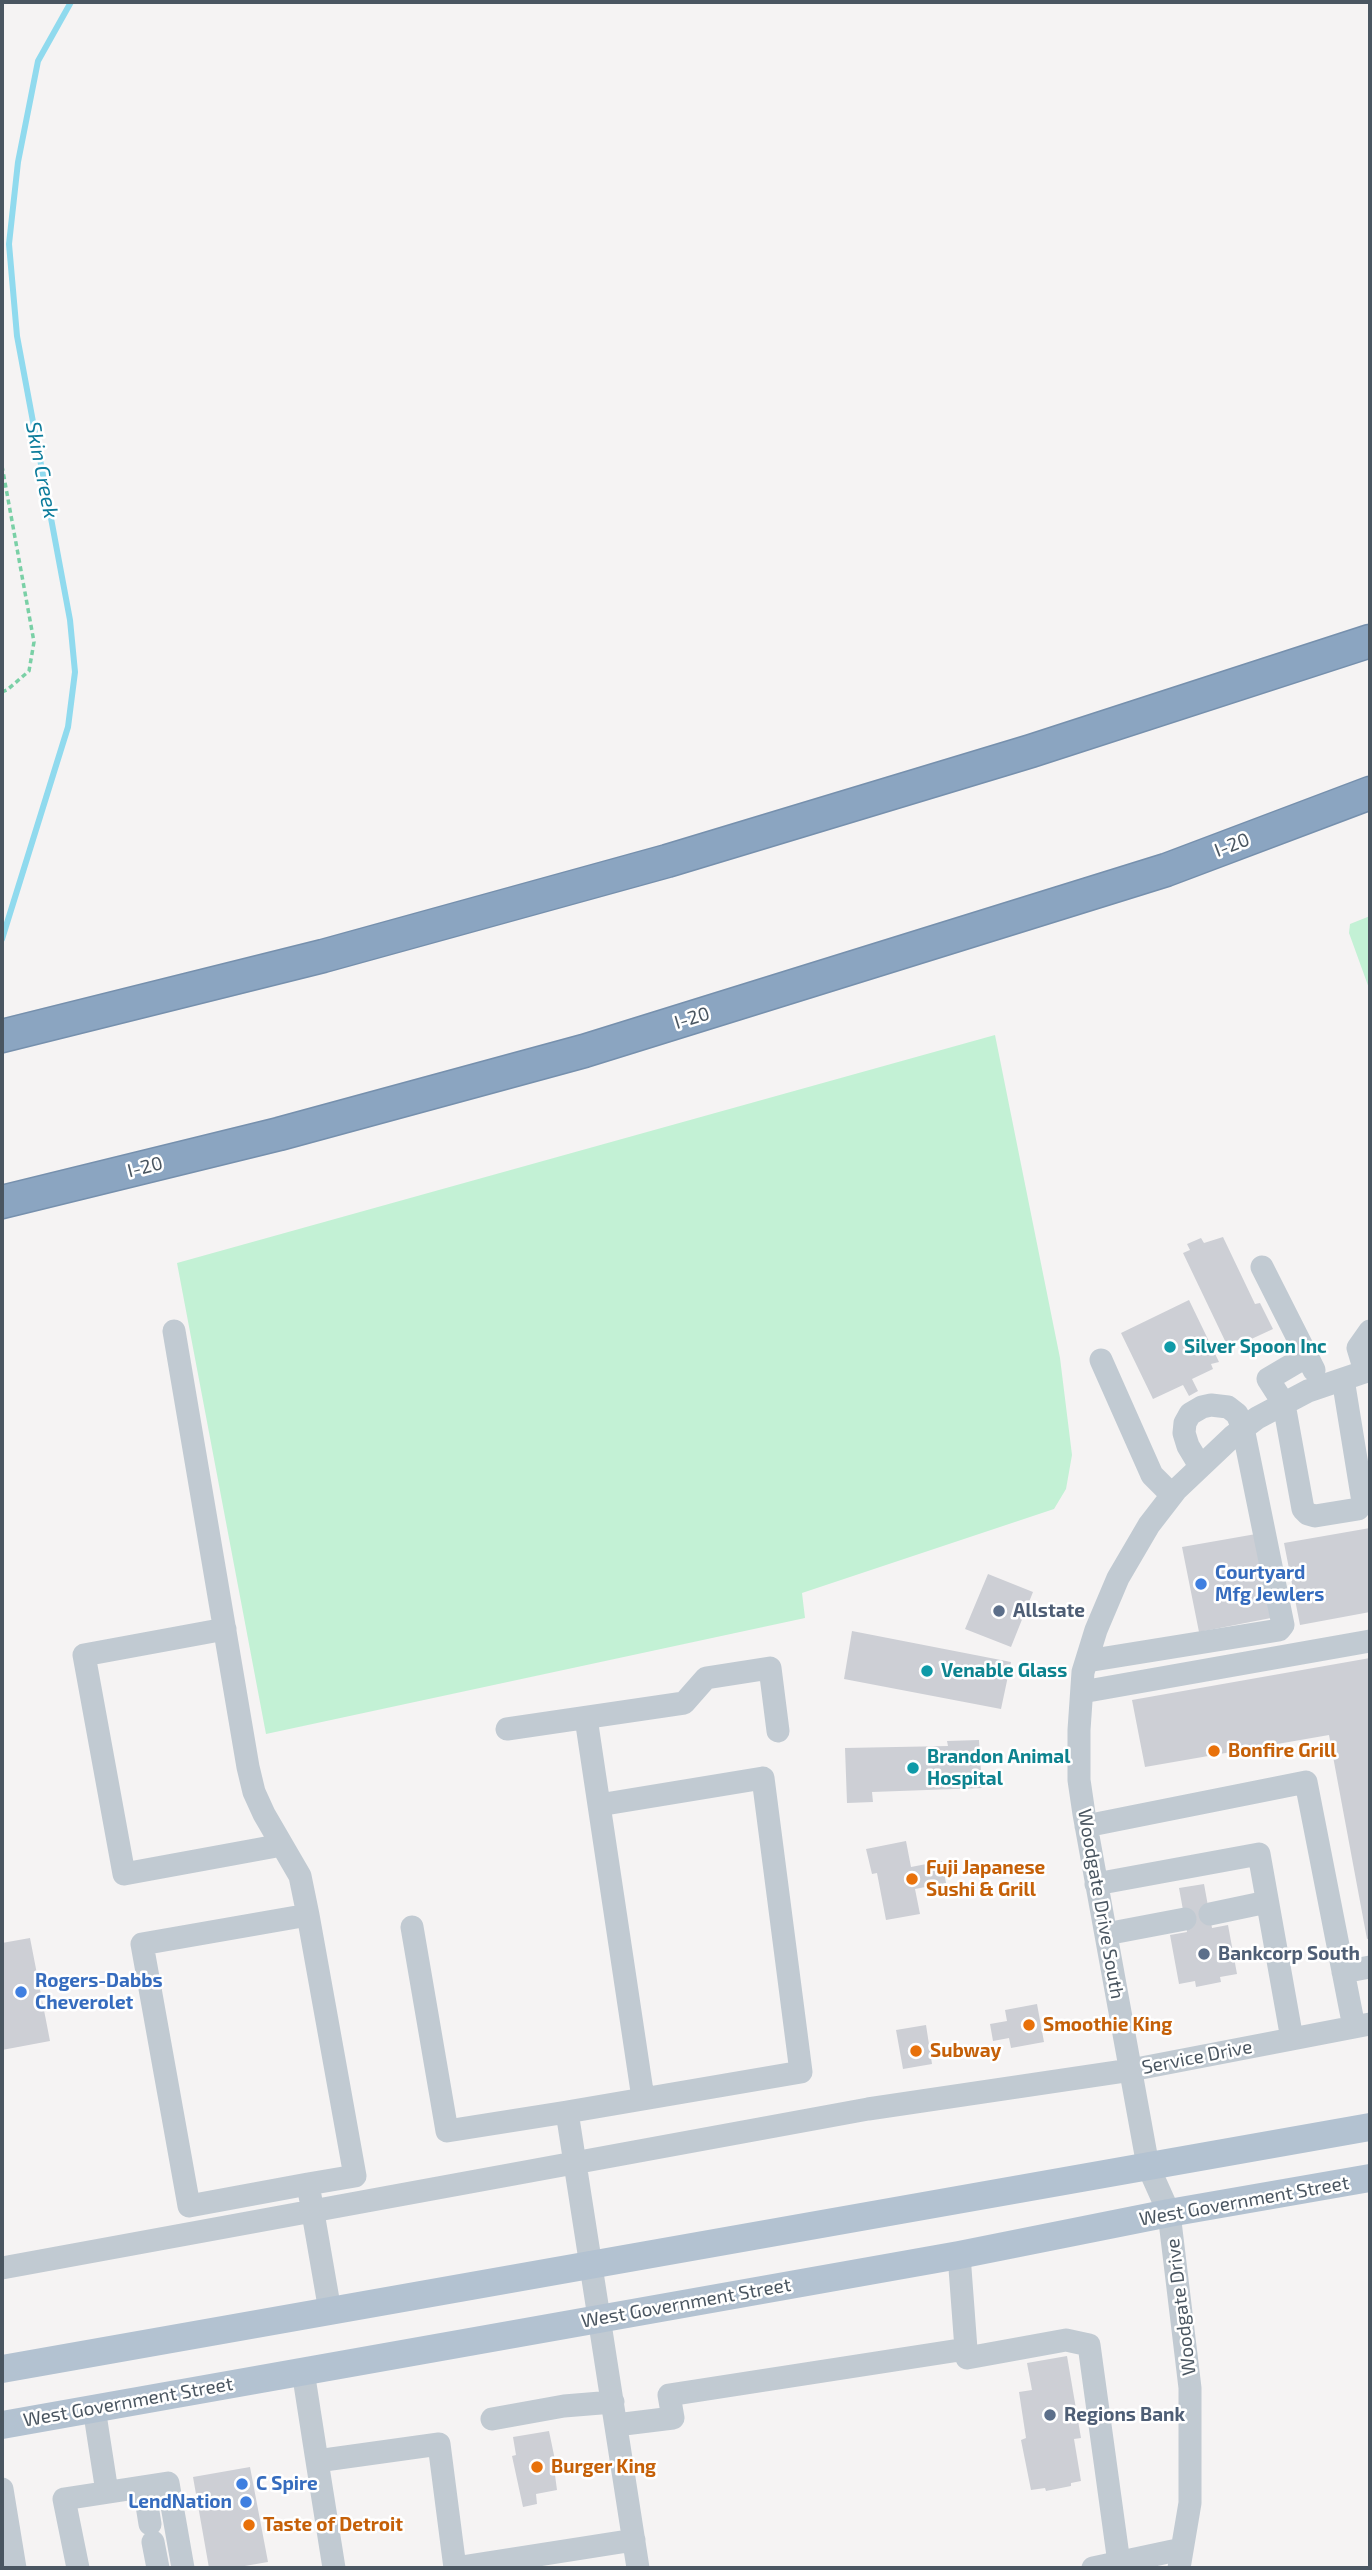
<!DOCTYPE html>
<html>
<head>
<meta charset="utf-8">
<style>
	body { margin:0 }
	#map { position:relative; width:1372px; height:2570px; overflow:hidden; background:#f5f3f3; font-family:"Exo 2",sans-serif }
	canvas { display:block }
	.frame { position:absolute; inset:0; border:4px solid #4a5661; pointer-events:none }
</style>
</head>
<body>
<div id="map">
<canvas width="1372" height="2570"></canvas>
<div class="frame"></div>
</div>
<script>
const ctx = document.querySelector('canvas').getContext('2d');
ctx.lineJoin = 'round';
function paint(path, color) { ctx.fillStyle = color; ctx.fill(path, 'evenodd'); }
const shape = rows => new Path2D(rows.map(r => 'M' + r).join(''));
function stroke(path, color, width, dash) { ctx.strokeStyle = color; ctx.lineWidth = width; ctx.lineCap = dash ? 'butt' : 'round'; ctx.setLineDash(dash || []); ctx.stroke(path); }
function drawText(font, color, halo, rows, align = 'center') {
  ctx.font = font + ' "Exo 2",sans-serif'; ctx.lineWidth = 5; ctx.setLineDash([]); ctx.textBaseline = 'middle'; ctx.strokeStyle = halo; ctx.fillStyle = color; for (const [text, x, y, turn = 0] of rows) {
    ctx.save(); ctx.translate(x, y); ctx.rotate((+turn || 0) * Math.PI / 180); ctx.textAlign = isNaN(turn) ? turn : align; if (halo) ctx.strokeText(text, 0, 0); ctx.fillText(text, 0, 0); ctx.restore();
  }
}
const green = shape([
	[1370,916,1370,991,1349,933,1350,924],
	[995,1035,1060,1358,1072,1455,1066,1489,1054,1509,802,1593,805,1618,266,1734,177,1263]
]);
const stream = shape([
	[2,939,68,727,75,672,70,620,17,336,9,244,18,162,38,61,71,2]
]);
const building = shape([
	[1223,1237,1255,1304,1260,1303,1273,1329,1247,1341,1245,1337,1227,1345,1183,1253,1190,1250,1187,1244,1201,1238,1204,1243],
	[1189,1300,1219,1362,1211,1364,1213,1369,1192,1379,1198,1391,1189,1396,1183,1385,1153,1399,1121,1333],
	[1370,1528,1370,1612,1300,1625,1284,1543],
	[1256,1534,1271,1618,1199,1632,1182,1547],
	[988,1574,1033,1592,1011,1647,965,1629],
	[852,1631,1011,1662,1001,1709,844,1679],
	[1370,1658,1370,1938,1367,1939,1329,1735,1145,1767,1132,1700],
	[979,1740,982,1788,872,1792,873,1802,847,1803,845,1748,948,1746,947,1741],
	[906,1841,911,1867,942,1861,946,1883,915,1889,920,1914,886,1920,877,1873,872,1874,866,1849],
	[1204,1884,1212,1928,1228,1925,1237,1974,1220,1977,1221,1982,1196,1987,1195,1981,1179,1984,1170,1935,1187,1932,1179,1888],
	[30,1938,50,2041,2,2050,2,1943],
	[1037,2004,1044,2042,1011,2048,1009,2038,993,2041,990,2024,1007,2021,1005,2010],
	[926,2025,932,2064,903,2069,896,2030],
	[1067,2356,1081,2438,1074,2439,1081,2481,1071,2483,1071,2486,1046,2491,1045,2488,1031,2490,1021,2440,1026,2438,1019,2392,1032,2390,1027,2363],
	[549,2431,555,2460,559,2460,561,2474,555,2475,557,2490,536,2494,537,2504,523,2507,512,2456,516,2455,513,2437],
	[250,2467,268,2562,233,2568,209,2568,193,2477]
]);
const path = shape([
	[2,466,34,642,29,671,7,690,2,692]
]);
const minor = shape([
	[1262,1267,1314,1370],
	[174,1331,248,1767,254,1792,264,1814,300,1876,308,1915],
	[1307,1356,1268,1379,1284,1404,1303,1509,1308,1514,1315,1516,1358,1509,1363,1502,1343,1379],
	[1101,1360,1152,1475,1172,1495],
	[1365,1371,1358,1348,1370,1331],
	[225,1629,84,1655,124,1874,282,1845],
	[1087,1661,1279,1630,1283,1625,1243,1428,1237,1414,1228,1407,1211,1405,1202,1407,1190,1414,1185,1423,1184,1433,1188,1446,1200,1466],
	[1082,1692,1370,1641],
	[586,1718,599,1805],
	[507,1729,684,1703,706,1678,770,1668,778,1731],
	[1086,1826,1306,1782,1354,2027],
	[1096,1884,1259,1854,1292,2039],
	[1210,1914,1267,1902],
	[412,1927,447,2131,567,2112],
	[1106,1934,1185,1919],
	[1343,1972,1370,1967],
	[308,2184,189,2206,142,1944,308,1915,355,2176,308,2184,330,2311],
	[2,2268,868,2109,1131,2070,1370,2024],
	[967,2358,1066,2340,1089,2345,1119,2563],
	[303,2371,317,2461],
	[94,2408,107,2492],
	[492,2419,564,2406,613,2402],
	[616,2425,673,2418,669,2395,966,2349,959,2255],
	[144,2487,150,2524],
	[2,2489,15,2568],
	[153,2542,158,2568],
	[78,2568,64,2499,168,2483,183,2568],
	[334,2568,317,2461,439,2444,455,2568,634,2540],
	[638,2568,567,2112,801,2072,763,1778,599,1805,643,2098],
	[1093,2568,1182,2549],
	[1179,2568,1190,2503,1190,2388,1169,2213,1148,2166,1084,1814,1079,1780,1079,1730,1083,1672,1096,1630,1118,1578,1149,1525,1176,1490,1232,1437,1257,1418,1308,1391,1370,1370]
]);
const major = shape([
	[2,2369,1370,2127],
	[2,2425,959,2255,1169,2213,1370,2178]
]);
const highway = shape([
	[2,1036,323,956,667,861,1031,751,1370,641],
	[2,1202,279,1134,584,1051,1166,870,1370,793]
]);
const markers = [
	[1170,1347,7,"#0f9aa8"],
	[1201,1584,7,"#3f7fe0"],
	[999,1611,7,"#5c6f8a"],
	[927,1671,7,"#0f9aa8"],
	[1214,1751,7,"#e8710a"],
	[913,1768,7,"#0f9aa8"],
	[912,1879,7,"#e8710a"],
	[1204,1954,7,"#5c6f8a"],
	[21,1992,7,"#3f7fe0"],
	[1029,2025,7,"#e8710a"],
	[916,2051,7,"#e8710a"],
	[1050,2415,7,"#5c6f8a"],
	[537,2467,7,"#e8710a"],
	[242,2484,7,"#3f7fe0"],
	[246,2502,7,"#3f7fe0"],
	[249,2525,7,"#e8710a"]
];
const streetNames = [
	["I-20",1232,845,-21],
	["I-20",692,1018,-17],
	["I-20",145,1167,-14],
	["Woodgate Drive South",1101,1904,80],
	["Service Drive",1197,2057,-11],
	["West Government Street",1244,2201,-10],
	["West Government Street",686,2303,-10],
	["Woodgate Drive",1181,2307,-97],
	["West Government Street",128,2402,-10]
];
const cultureNames = [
	["Silver Spoon Inc",1184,1347],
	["Venable Glass",941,1671],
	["Brandon Animal",927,1757],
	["Hospital",927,1779]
];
const shopNames = [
	["Courtyard",1215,1573],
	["Mfg Jewlers",1215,1595],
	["Rogers-Dabbs",35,1981],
	["Cheverolet",35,2003],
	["C Spire",256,2484],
	["LendNation",232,2502,"right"]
];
const serviceNames = [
	["Allstate",1013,1611],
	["Bankcorp South",1218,1954],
	["Regions Bank",1064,2415]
];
const foodNames = [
	["Bonfire Grill",1228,1751],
	["Fuji Japanese",926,1868],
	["Sushi & Grill",926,1890],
	["Smoothie King",1043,2025],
	["Subway",930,2051],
	["Burger King",551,2467],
	["Taste of Detroit",263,2525]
];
const waterNames = [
	["Skin Creek",42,470,79]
];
paint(green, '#c3f1d5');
stroke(stream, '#90daee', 6);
paint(building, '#cdcfd5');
stroke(highway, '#7690ad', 35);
stroke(path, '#7ad0a6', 3.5, [5, 3.5]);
stroke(minor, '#c1cad2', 23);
stroke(major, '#b3c2d1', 28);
stroke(highway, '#8ba5c1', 32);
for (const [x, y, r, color] of markers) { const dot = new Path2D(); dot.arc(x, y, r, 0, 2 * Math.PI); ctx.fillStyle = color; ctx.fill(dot); stroke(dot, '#fff', 2.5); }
drawText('19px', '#4a5661', '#fff', streetNames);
drawText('bold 19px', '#0d838f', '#fff', cultureNames, 'left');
drawText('bold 19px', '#366cbe', '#fff', shopNames, 'left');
drawText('bold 19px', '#4e5e75', '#fff', serviceNames, 'left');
drawText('bold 19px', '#c56008', '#fff', foodNames, 'left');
drawText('italic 21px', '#0c7c9b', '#fff', waterNames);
</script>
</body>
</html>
